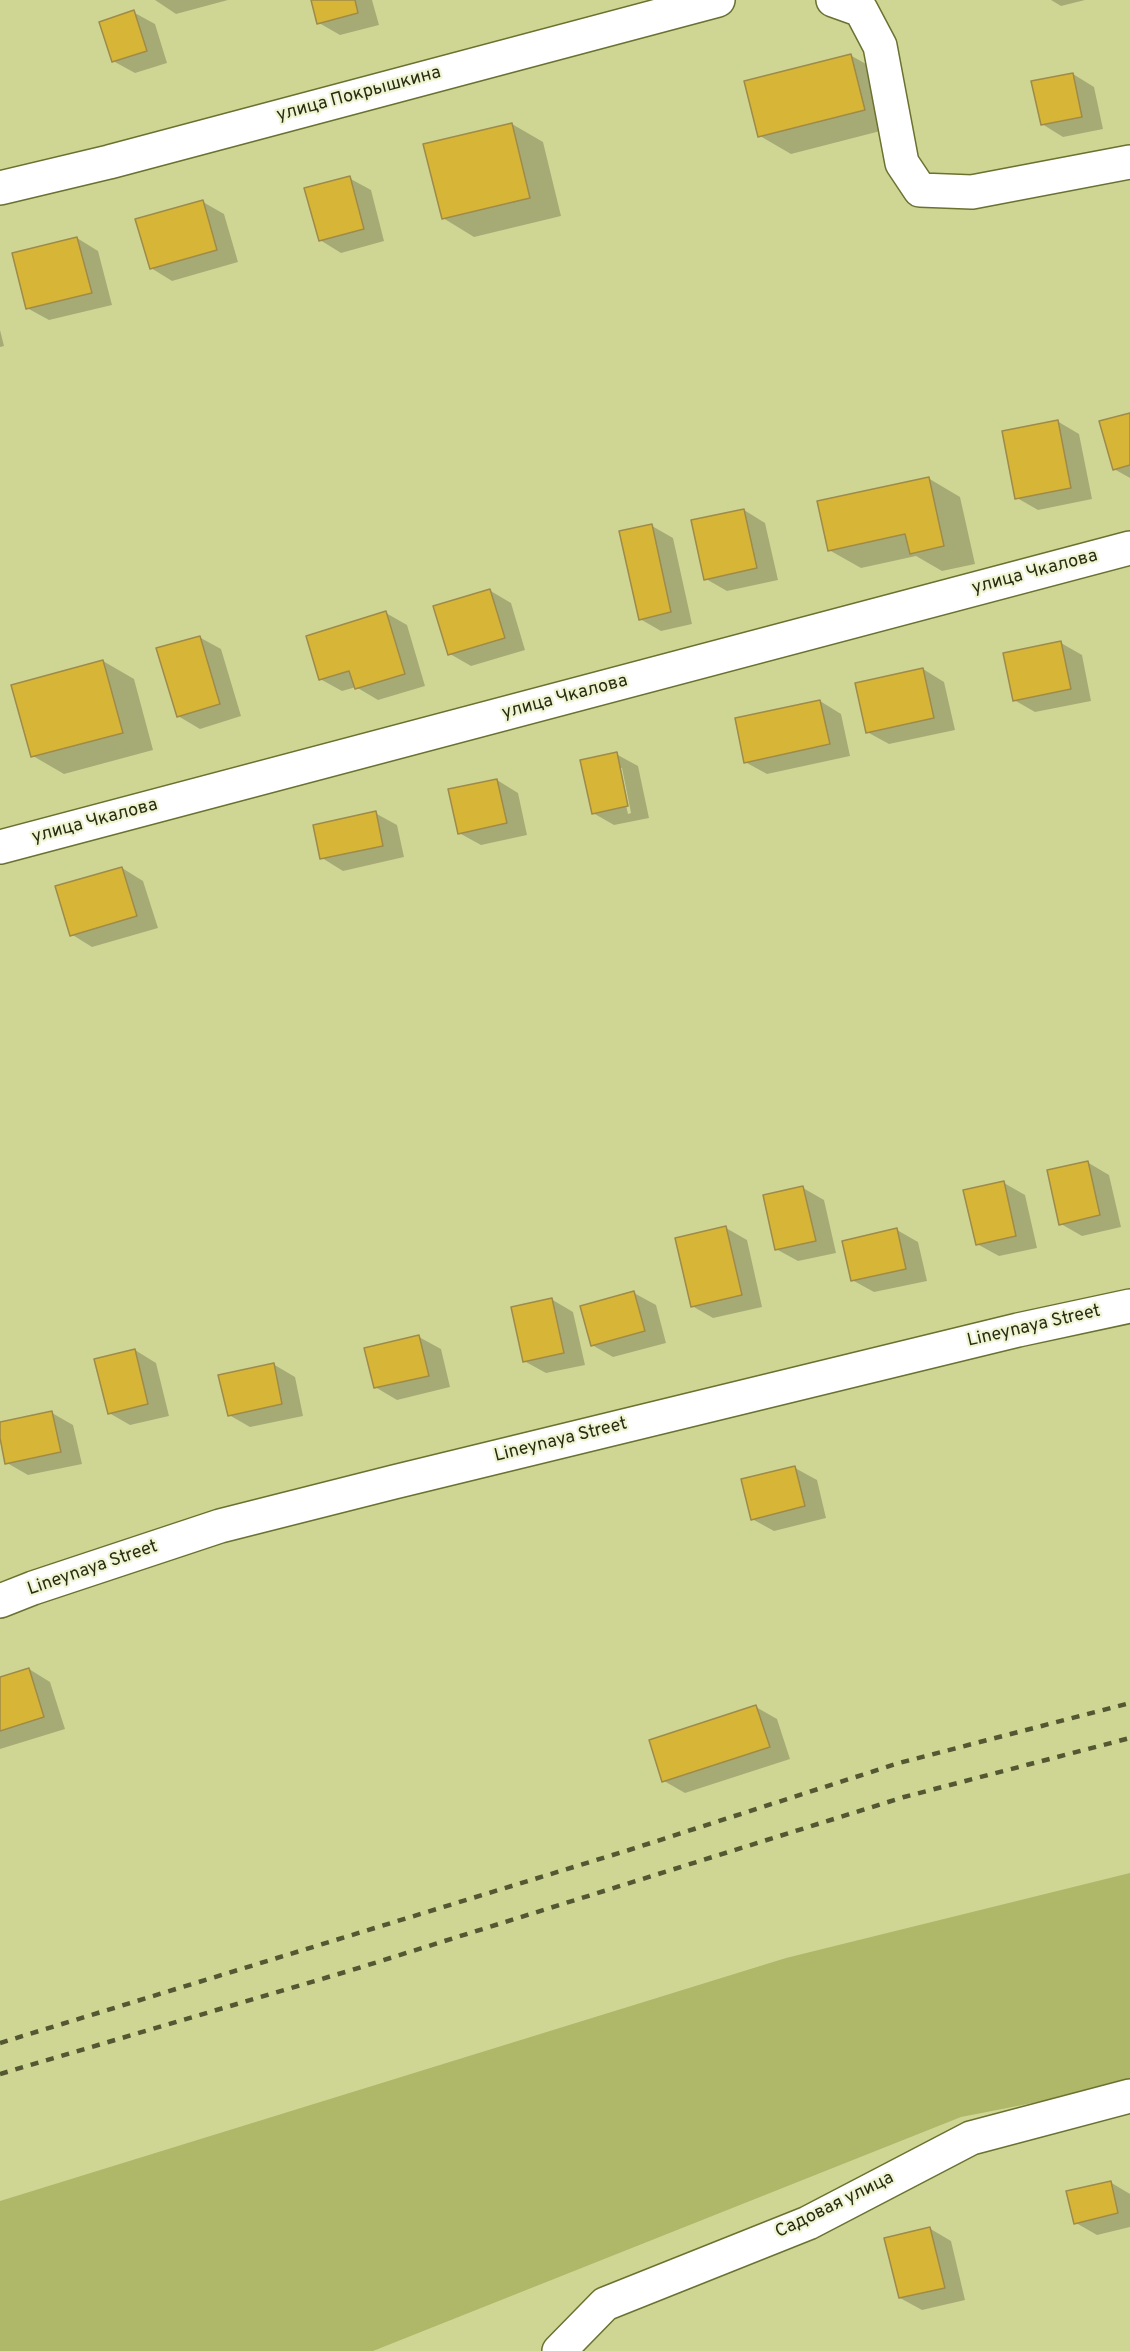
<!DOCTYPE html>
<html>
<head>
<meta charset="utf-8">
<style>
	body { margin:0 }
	canvas { display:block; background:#cfd693 }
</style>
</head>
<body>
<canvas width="1130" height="2351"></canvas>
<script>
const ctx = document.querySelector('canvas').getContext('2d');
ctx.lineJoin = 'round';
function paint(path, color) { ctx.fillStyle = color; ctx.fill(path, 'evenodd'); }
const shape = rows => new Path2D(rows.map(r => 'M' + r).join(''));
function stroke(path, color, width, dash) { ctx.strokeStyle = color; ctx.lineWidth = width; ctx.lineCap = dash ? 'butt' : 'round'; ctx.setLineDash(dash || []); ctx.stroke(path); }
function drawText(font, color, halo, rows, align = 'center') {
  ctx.font = font + ' Overpass,sans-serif'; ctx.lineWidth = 4.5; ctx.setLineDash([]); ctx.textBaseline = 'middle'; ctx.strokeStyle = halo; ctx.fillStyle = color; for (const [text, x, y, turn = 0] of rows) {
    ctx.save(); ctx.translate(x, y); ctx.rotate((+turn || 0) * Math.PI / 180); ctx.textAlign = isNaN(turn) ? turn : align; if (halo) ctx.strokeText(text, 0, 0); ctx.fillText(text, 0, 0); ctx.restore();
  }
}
const green = shape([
	[1130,1873,1130,2084,961,2117,373,2351,0,2351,0,2201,786,1958]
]);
const shadow = shape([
	[155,0,228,0,176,14],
	[312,0,372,0,379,25,340,35,319,23],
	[1051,0,1085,0,1061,6],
	[133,12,155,24,167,63,135,73,113,61],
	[850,55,882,73,896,127,791,154,760,136],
	[1073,74,1094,87,1103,129,1063,137,1042,124],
	[512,124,543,142,561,216,474,237,443,218],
	[349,178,371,190,384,241,341,253,320,240],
	[203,202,224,214,238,262,172,281,151,268],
	[77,238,98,251,112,305,49,320,27,308],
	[0,330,4,346,0,347],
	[1130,414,1130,478,1114,469],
	[1057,421,1079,434,1092,499,1038,510,1017,498],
	[928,478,960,497,975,564,942,571,916,556,861,568,829,550],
	[744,510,765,523,778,580,727,591,706,579],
	[652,526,673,538,692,624,661,631,640,619],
	[489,590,511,603,525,650,471,666,450,654],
	[386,613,407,625,425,686,378,700,356,687,342,691,320,679],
	[199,637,221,649,241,716,200,729,178,716],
	[1061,643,1082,655,1091,701,1035,712,1014,700],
	[103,661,134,679,153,750,64,774,33,756],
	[923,669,944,682,955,730,889,744,867,732],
	[820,701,841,714,850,756,767,774,745,762],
	[616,754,638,766,649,818,614,825,593,813],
	[618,768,622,768,631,813,628,814],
	[497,780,518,793,527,835,481,845,459,833],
	[375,813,397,825,404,857,343,871,322,858],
	[122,868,143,881,158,928,92,947,71,934],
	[1087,1162,1109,1175,1121,1227,1082,1236,1061,1224],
	[1004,1183,1025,1195,1037,1248,999,1256,977,1244],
	[803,1188,824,1200,836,1253,798,1261,776,1249],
	[726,1228,747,1240,762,1307,713,1318,692,1306],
	[897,1230,918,1242,927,1281,874,1292,852,1280],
	[634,1293,656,1305,666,1343,613,1357,592,1345],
	[551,1299,573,1312,585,1365,546,1373,524,1361],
	[419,1337,441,1349,450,1387,397,1400,375,1387],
	[135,1350,156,1363,169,1416,130,1425,109,1413],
	[273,1364,295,1377,303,1416,250,1427,229,1415],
	[52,1413,73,1425,82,1464,28,1475,7,1463,0,1424],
	[795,1468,817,1480,826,1518,774,1531,752,1519],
	[29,1669,50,1682,65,1729,0,1749,0,1678],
	[756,1707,777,1719,790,1759,685,1793,664,1781],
	[1110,2182,1130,2194,1130,2227,1097,2235,1076,2223],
	[929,2228,951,2241,965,2300,922,2310,900,2298]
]);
const building = shape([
	[311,0,355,0,358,13,317,24,311,0],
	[134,10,147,51,112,62,99,22,134,10],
	[851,54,865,110,758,137,744,81,851,54],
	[1073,73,1082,117,1041,125,1031,81,1073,73],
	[512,123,530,198,442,219,423,144,512,123],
	[350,176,364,229,319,241,304,188,350,176],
	[203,200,217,250,150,269,135,219,203,200],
	[77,237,92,293,26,309,12,253,77,237],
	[1130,413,1130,465,1113,470,1099,421,1130,413],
	[1058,420,1071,488,1015,499,1002,431,1058,420],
	[929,477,944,546,910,554,905,534,828,551,817,501,929,477],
	[744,509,757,568,704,580,691,520,744,509],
	[652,524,671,612,639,620,619,531,652,524],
	[490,589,505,638,448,655,433,606,490,589],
	[386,611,405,674,355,689,349,671,319,680,306,636,386,611],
	[200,636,220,704,177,717,156,648,200,636],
	[1061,641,1071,689,1013,701,1003,653,1061,641],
	[103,660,123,733,31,757,11,685,103,660],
	[923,668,934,718,866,733,855,683,923,668],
	[820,700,830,744,744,763,735,718,820,700],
	[617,752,628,806,592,814,580,760,617,752],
	[497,779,507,823,458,834,448,789,497,779],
	[376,811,383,846,320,859,313,825,376,811],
	[122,867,137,916,70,936,55,886,122,867],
	[1088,1161,1100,1215,1059,1225,1047,1170,1088,1161],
	[1004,1181,1016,1236,976,1245,963,1190,1004,1181],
	[803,1186,816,1241,775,1250,763,1195,803,1186],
	[726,1226,742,1295,691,1307,675,1238,726,1226],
	[897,1228,906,1269,851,1281,842,1241,897,1228],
	[634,1291,645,1331,591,1346,580,1306,634,1291],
	[552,1298,564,1353,523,1362,511,1307,552,1298],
	[419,1335,429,1376,374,1388,364,1348,419,1335],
	[135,1349,148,1404,108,1414,94,1359,135,1349],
	[274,1363,282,1404,228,1416,218,1375,274,1363],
	[52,1411,61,1452,5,1464,0,1438,0,1422,52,1411],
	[795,1466,805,1506,751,1520,741,1479,795,1466],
	[29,1668,44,1717,0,1731,0,1677,29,1668],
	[756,1705,770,1747,662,1782,649,1740,756,1705],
	[1111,2181,1118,2213,1074,2224,1066,2191,1111,2181],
	[930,2227,945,2288,899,2298,884,2238,930,2227]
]);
const minor = shape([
	[833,0,861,10,880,46,902,163,920,190,972,192,1130,162],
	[0,188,109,162,718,0],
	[0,847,1130,548],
	[559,2351,605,2304,808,2223,971,2138,1130,2096]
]);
const major = shape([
	[0,1601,33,1588,220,1526,394,1482,1018,1330,1130,1306]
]);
const rail = shape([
	[0,2043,629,1850,899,1763,1130,1703],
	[0,2074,352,1970,904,1797,1130,1738]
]);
const streetNames = [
	["улица Покрышкина",359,95,-15],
	["улица Чкалова",1035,573,-15],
	["улица Чкалова",565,698,-15],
	["улица Чкалова",95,822,-15],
	["Lineynaya Street",1034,1327,-13],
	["Lineynaya Street",561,1441,-14],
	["Lineynaya Street",93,1569,-19],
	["Садовая улица",835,2206,-26]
];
paint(green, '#afb769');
paint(shadow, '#0003');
paint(building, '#d7b537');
stroke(building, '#9e8b4b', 1.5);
stroke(minor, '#6b7130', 36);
stroke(major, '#6b7130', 36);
stroke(minor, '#fff', 33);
stroke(major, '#fff', 33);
stroke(rail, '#535732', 4.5, [8, 8]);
drawText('18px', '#292c11', '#eff4d3', streetNames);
</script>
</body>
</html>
